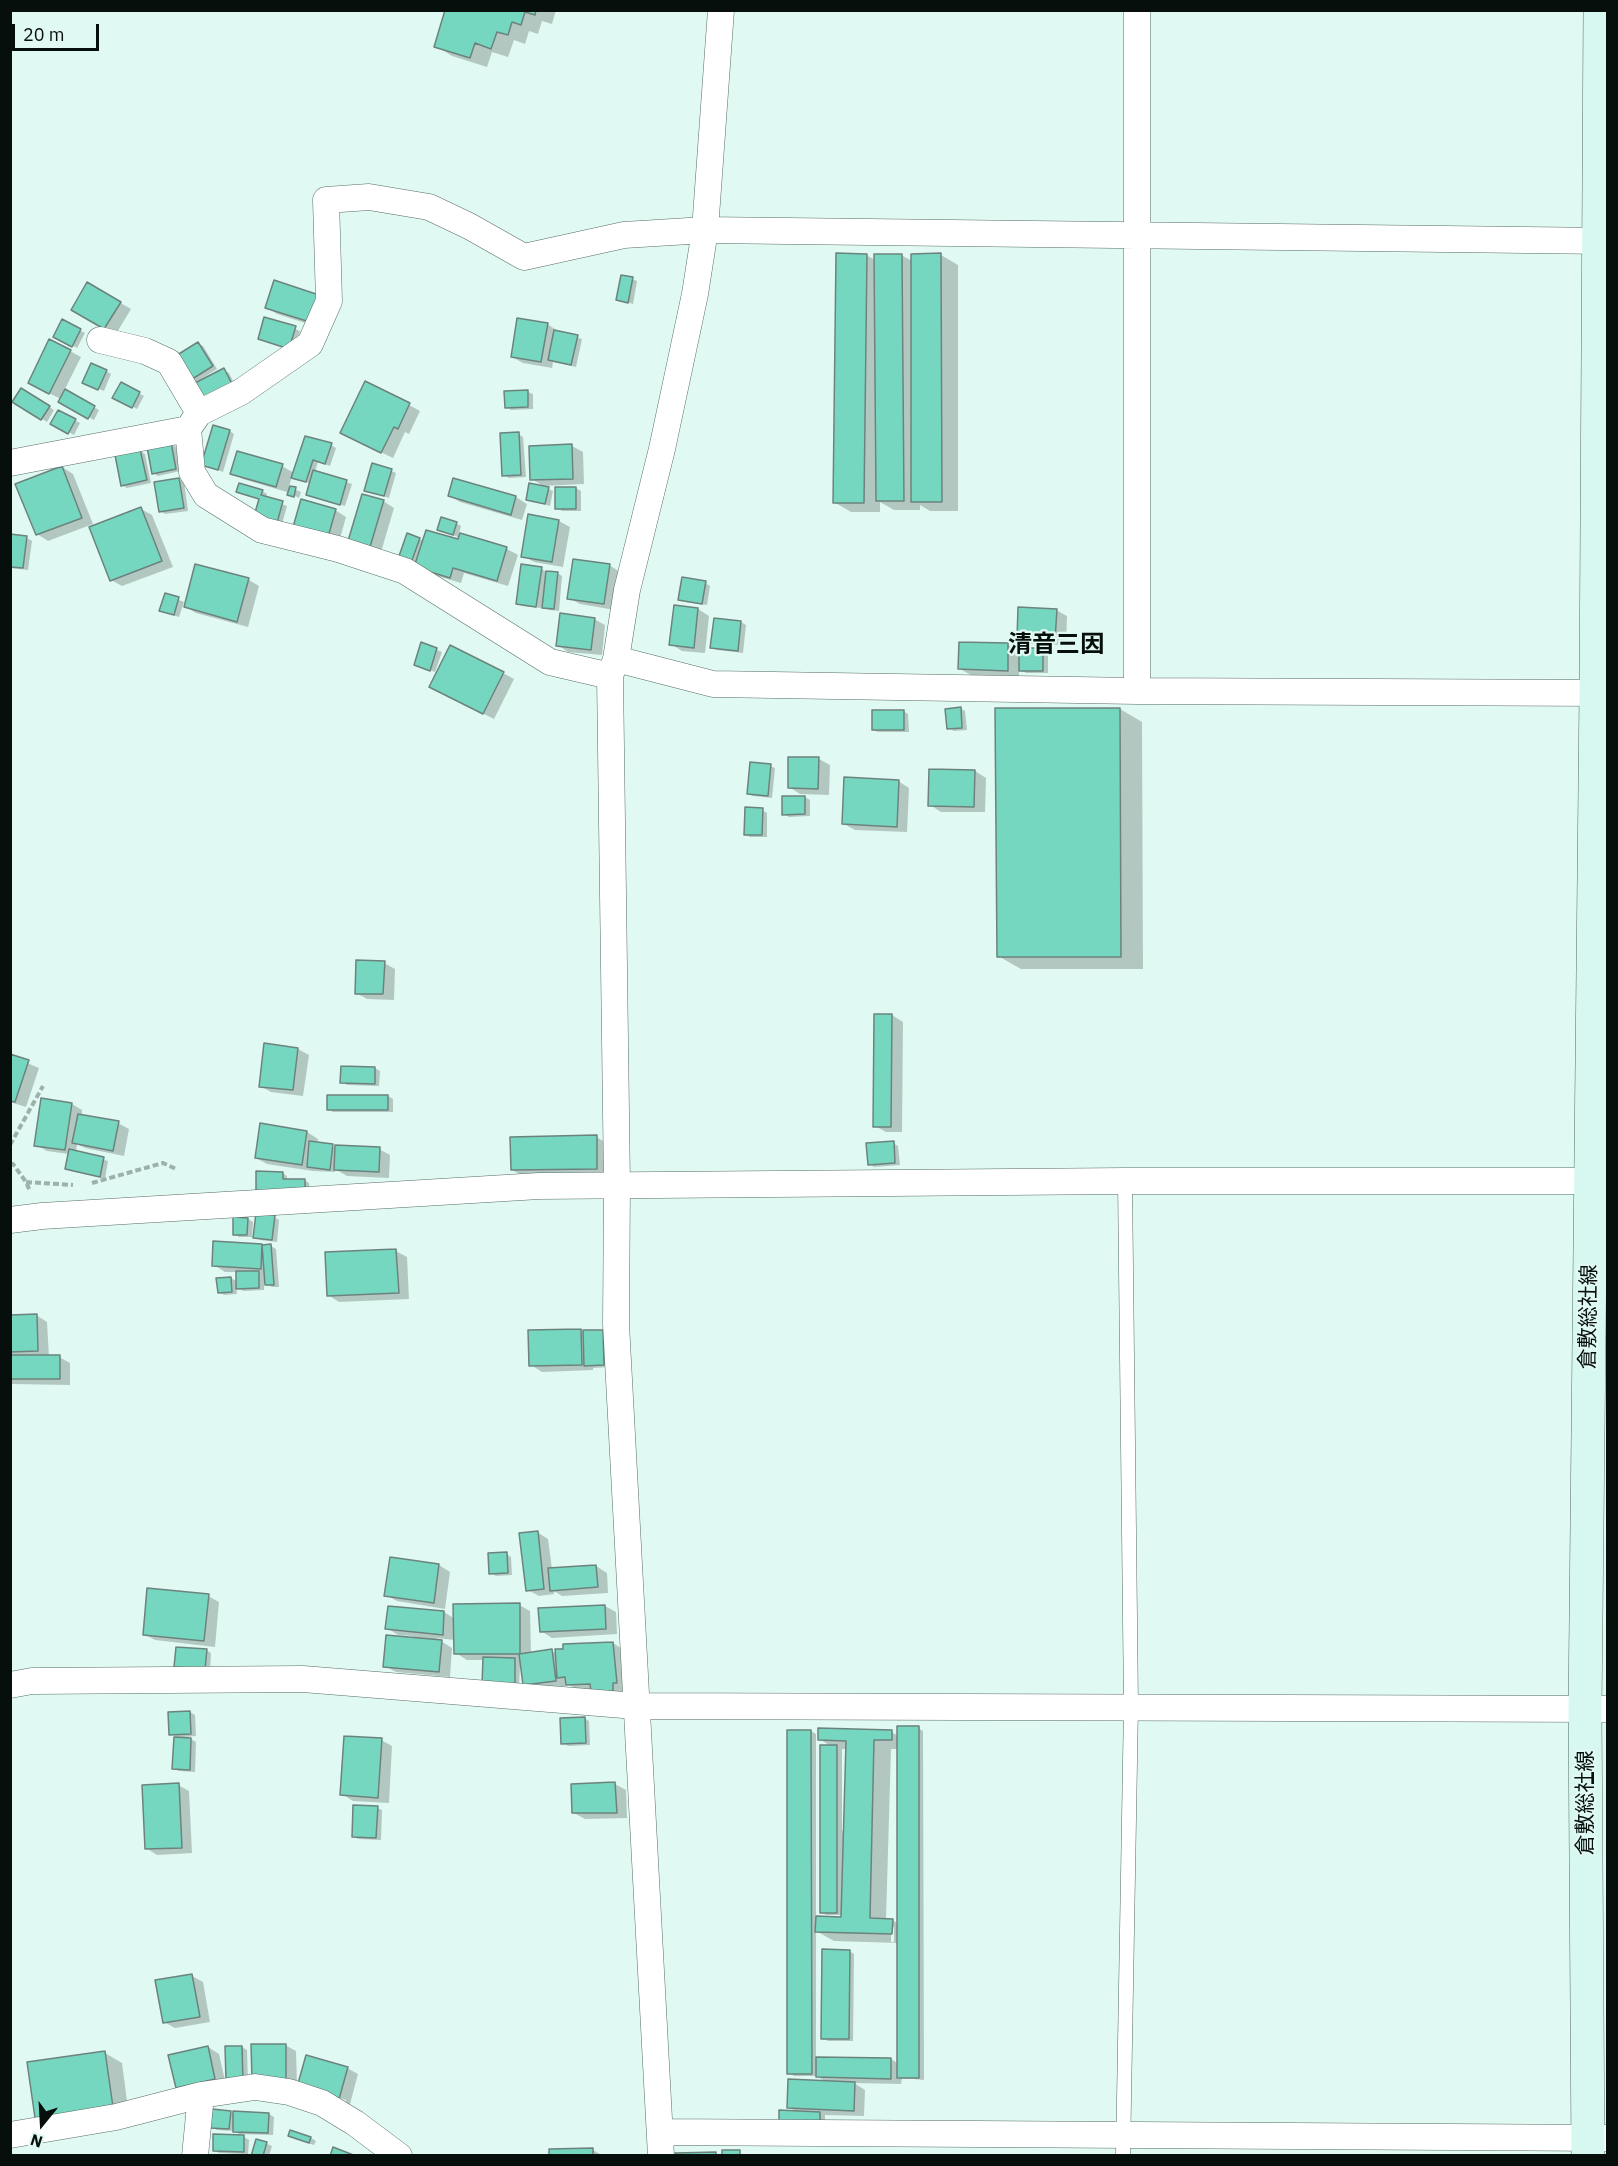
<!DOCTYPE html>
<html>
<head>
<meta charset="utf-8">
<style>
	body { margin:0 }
	#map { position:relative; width:1618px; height:2166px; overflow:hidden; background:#e0f9f2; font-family:"IBM Plex Sans",sans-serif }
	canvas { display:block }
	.frame { position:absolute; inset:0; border:12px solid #070f0d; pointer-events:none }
	.north { position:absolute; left:12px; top:2094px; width:60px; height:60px; -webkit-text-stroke:4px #e0f9f2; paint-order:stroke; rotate:198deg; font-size:16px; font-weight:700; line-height:24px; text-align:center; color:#070f0d }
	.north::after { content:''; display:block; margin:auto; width:21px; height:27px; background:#070f0d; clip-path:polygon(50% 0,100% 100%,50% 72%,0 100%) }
	.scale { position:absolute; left:12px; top:24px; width:87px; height:27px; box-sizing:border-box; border:3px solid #070f0d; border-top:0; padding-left:8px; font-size:18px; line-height:21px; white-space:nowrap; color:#070f0d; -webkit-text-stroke:4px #e0f9f2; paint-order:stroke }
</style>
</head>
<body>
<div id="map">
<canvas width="1618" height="2166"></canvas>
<div class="frame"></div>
<div class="north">N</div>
<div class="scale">20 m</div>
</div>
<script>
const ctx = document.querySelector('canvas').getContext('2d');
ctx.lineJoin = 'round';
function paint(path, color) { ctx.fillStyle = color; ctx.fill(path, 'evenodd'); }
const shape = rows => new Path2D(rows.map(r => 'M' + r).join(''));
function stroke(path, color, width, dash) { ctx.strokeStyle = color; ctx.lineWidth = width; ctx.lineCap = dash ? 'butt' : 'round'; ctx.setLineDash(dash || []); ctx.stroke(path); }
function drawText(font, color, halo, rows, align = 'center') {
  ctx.font = font + ' "IBM Plex Sans","Noto Sans JP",sans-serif'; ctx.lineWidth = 4.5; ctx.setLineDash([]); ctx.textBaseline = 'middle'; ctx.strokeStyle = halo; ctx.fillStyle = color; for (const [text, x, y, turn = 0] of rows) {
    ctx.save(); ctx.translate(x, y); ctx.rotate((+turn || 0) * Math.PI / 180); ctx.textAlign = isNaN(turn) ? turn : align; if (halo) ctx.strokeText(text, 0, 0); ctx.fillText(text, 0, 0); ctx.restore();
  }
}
const shadow = shape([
	[447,10,556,10,552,24,542,21,538,34,529,31,525,44,514,40,508,57,492,52,487,67,452,56,436,46],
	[866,255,875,260,901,255,912,261,941,255,958,265,958,511,930,511,920,505,920,510,894,510,880,502,880,512,851,512,834,502],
	[632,279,637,281,633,304,618,299],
	[275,282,324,329,277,314,266,307],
	[88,284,131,309,116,334,73,309],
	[265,318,300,331,294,351,259,338],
	[62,321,85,333,77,348,55,336],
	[547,324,558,331,558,332,582,339,576,367,553,362,552,368,523,363,512,357],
	[198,344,203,346,217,369,201,379,203,381,224,370,229,373,237,389,197,384,190,380],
	[70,351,81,357,64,391,99,410,94,420,60,401,61,399,40,389],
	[106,371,111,374,104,391,89,385],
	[121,384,144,396,137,409,114,397],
	[22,390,54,410,47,422,14,402],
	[528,392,533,394,533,409,511,410,506,407],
	[409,405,420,411,409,434,405,432,393,458,353,439],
	[59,412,80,423,74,435,52,423],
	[230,431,234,434,223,472,202,464],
	[518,434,523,437,526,477,509,478,504,475],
	[171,444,176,447,180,471,158,476,153,473],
	[331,445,336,448,330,466,318,462,315,472,352,484,345,506,313,497,311,484,292,476,289,487,301,492,299,498,290,493,243,479,232,473,282,466,294,473],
	[572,446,583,452,584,484,543,486,532,479],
	[140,451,145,454,151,483,127,488,122,485],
	[62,467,73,474,93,524,48,541,37,534],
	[391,471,396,473,389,498,365,490],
	[179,479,184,482,188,511,165,514,160,511],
	[454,480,516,497,527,504,522,520,460,502,449,495],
	[576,488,581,491,581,511,562,511,557,508],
	[548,489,553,491,550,506,528,499],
	[262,491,267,494,266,498,287,506,282,524,261,518,261,499,238,492],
	[383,501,394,508,381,552,360,546],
	[141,509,152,515,173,567,122,586,111,580],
	[335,510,346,517,339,542,306,532],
	[559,521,570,527,563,567,534,562,523,556],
	[456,523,461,526,459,534,507,549,518,555,508,586,464,573,461,583,427,573,405,561,420,539,424,542,459,541,460,538,438,529],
	[10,536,27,538,32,541,28,570,10,568],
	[609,565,620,572,615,610,580,604,569,598],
	[541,568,546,572,557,573,562,576,559,611,549,610,542,606,541,608,522,606,517,603],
	[249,580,259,586,248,627,196,613,186,607],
	[705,583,710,586,707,605,685,602,680,599],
	[166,595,184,602,179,617,166,613],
	[675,607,698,609,709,616,705,653,682,651,671,644],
	[1056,610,1067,616,1066,645,1030,644,1019,637],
	[594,619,605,625,602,655,568,652,558,645],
	[741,622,746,625,743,653,717,650,712,647],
	[422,644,442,652,435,672,415,665],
	[1008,645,1021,652,1043,649,1048,652,1048,673,1026,673,1019,669,1019,676,971,675,960,669],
	[503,673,514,679,494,719,442,693],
	[960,708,965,711,967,730,954,731,949,728],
	[1120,709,1142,722,1143,969,1021,969,998,956],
	[903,711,908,714,909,732,878,732,873,730],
	[819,759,830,765,829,795,800,794,789,787],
	[770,766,775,768,772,798,753,796,748,793],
	[975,771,986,778,985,812,941,812,930,805],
	[898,781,909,788,907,832,855,830,844,824],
	[805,797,810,800,810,816,789,817,784,814],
	[762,810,767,813,767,837,750,837,745,834],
	[384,963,395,969,394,1000,367,999,356,993],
	[892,1015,903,1022,902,1132,886,1132,875,1126],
	[298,1049,309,1055,303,1096,271,1092,260,1086],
	[10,1056,39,1068,26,1107,10,1102],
	[375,1068,380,1071,379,1086,347,1085,342,1082],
	[388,1096,393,1099,393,1112,333,1112,328,1109],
	[72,1104,82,1110,82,1116,118,1123,129,1129,124,1156,85,1148,77,1144,76,1152,108,1161,105,1179,71,1171,66,1169,69,1154,47,1151,36,1145],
	[307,1132,318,1139,317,1144,337,1148,379,1149,390,1155,389,1178,347,1176,335,1169,335,1172,313,1171,267,1164,256,1158],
	[596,1137,607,1143,608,1175,523,1176,512,1170],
	[893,1143,898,1146,900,1165,874,1167,869,1164],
	[282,1173,287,1176,287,1180,304,1180,309,1183,310,1193,263,1193],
	[274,1217,279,1220,277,1242,260,1240,255,1237],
	[248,1219,253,1222,252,1237,239,1237,234,1234],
	[261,1245,271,1246,276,1249,279,1287,272,1287,267,1284,266,1274,264,1274,264,1290,243,1291,236,1287,237,1294,224,1295,219,1292,231,1278,238,1282,237,1272,225,1272,214,1265],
	[396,1251,407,1257,409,1299,339,1302,328,1295],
	[36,1315,47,1322,49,1357,59,1357,70,1363,70,1385,10,1384,10,1316],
	[581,1330,585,1333,603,1331,608,1334,609,1367,593,1368,593,1370,542,1372,531,1365],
	[537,1532,548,1539,552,1569,596,1566,607,1573,608,1593,562,1596,554,1591,554,1594,539,1596,528,1590],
	[506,1554,511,1557,512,1575,496,1576,491,1573],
	[391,1559,439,1565,450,1572,445,1609,397,1601,386,1595],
	[208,1596,219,1602,215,1647,155,1640,144,1634],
	[519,1605,530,1611,531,1654,551,1651,557,1654,613,1643,624,1650,624,1697,578,1690,566,1683,566,1686,536,1691,525,1684,522,1665,520,1665,519,1688,484,1660,467,1660,456,1653,455,1640,436,1638,452,1648,450,1677,396,1672,385,1666,413,1639,413,1636,398,1635,387,1628,444,1612,455,1619],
	[605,1606,616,1612,617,1634,552,1638,541,1631],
	[206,1650,211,1653,210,1671,181,1669],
	[190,1712,195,1715,196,1736,184,1737,184,1739,191,1739,196,1742,195,1772,179,1771,174,1769,175,1736,171,1734],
	[584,1718,589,1721,590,1745,568,1746,563,1743],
	[918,1728,923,1731,924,2080,902,2078,901,2084,854,2083,865,2090,864,2116,825,2115,825,2126,788,2107,827,2082,816,2076,794,2076,789,2073,788,1731,811,1731,816,1734,816,1918,842,1919,842,1915,826,1915,821,1912,831,1746,819,1739,891,1732,899,1736],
	[842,1749,847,1749,845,1831,842,1831],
	[891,1749,899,1749,899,1924,892,1920,886,1920],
	[891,1927,894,1927,894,1942,891,1942],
	[816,1931,834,1941,899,1943,899,2064,891,2059,816,2059],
	[381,1740,392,1746,389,1803,353,1801,342,1794],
	[615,1784,626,1790,627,1818,585,1819,574,1813],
	[178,1785,189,1791,192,1853,157,1855,146,1848],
	[377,1808,382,1810,381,1840,358,1839,353,1836],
	[849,1951,854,1954,853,2041,828,2041,823,2038],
	[192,1976,203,1982,210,2022,175,2028,164,2022],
	[285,2045,296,2051,297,2084,264,2085],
	[208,2047,219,2054,226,2085,189,2094,178,2087],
	[242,2047,247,2050,248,2083,233,2083],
	[105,2053,122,2063,129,2116,54,2126],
	[307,2056,347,2068,358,2074,350,2104,309,2092,298,2086],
	[308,2088,346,2100,346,2102,308,2092],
	[230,2112,235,2115,269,2114,274,2117,273,2135,239,2134,234,2131,217,2130,212,2127],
	[291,2132,311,2138,316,2141,314,2145,295,2139,290,2136],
	[244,2137,249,2140,248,2154,219,2153,214,2150],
	[257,2140,272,2146,269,2156,253,2156],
	[593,2150,603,2156,550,2156]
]);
const building = shape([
	[445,10,536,10,535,15,525,12,521,25,512,22,508,35,497,32,491,49,475,43,470,58,434,47,445,10],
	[836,253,867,254,864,503,833,503,836,253],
	[941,253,942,502,911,502,911,254,941,253],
	[874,254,902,254,904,501,876,501,874,254],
	[621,275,633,277,628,303,616,300,621,275],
	[274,280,322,296,313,323,265,308,274,280],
	[87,282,121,302,104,329,71,310,87,282],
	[264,317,296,326,289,349,258,339,264,317],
	[517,318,548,323,541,362,511,357,517,318],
	[62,319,81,329,72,347,53,337,62,319],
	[554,330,578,335,571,365,548,360,554,330],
	[49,339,71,350,49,394,28,383,49,339],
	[198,342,213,366,189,381,174,357,198,342],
	[91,363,107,370,98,390,82,383,91,363],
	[224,368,233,386,200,403,191,385,224,368],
	[365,381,410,403,398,429,394,427,381,453,340,433,365,381],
	[121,382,140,392,132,408,112,398,121,382],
	[21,388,50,406,41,420,12,402,21,388],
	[65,389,95,406,88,419,58,402,65,389],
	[528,390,528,407,505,408,504,391,528,390],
	[58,410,76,419,68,434,50,424,58,410],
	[213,425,230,430,218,470,201,465,213,425],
	[519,432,521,475,502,476,500,433,519,432],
	[305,436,332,443,325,464,313,460,306,482,291,478,305,436],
	[171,442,176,469,152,474,147,447,171,442],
	[572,444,573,479,530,480,529,446,572,444],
	[140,449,147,480,121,486,115,455,140,449],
	[237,451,283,464,276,487,230,474,237,451],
	[372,463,392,469,384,496,364,491,372,463],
	[62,466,82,518,36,535,15,484,62,466],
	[313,470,347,480,340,505,306,495,313,470],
	[179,478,184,508,159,512,154,482,179,478],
	[453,478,516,496,511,515,448,496,453,478],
	[239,483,263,490,261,495,283,501,277,523,254,516,259,499,236,492,239,483],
	[529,483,549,487,545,504,526,500,529,483],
	[290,486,296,487,294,497,287,495,290,486],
	[555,487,576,487,576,509,555,509,555,487],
	[362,494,384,500,370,547,348,541,362,494],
	[301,499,336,509,328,537,293,527,301,499],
	[141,507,162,561,110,581,89,527,141,507],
	[528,514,559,520,552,562,521,557,528,514],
	[441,517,457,522,453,535,437,530,441,517],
	[426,530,458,539,460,533,507,547,497,581,453,568,450,578,414,567,426,530],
	[407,533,420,538,411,563,398,559,407,533],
	[10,534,27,536,23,568,10,567,10,534],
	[573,559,610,564,604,604,567,599,573,559],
	[195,564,249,578,237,622,184,607,195,564],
	[521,564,542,567,536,607,516,604,521,564],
	[546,571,558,572,554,609,542,608,546,571],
	[682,577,706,581,702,604,678,600,682,577],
	[165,593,179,597,174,615,159,611,165,593],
	[674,605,698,608,694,648,669,645,674,605],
	[1018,607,1057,609,1055,640,1017,638,1018,607],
	[560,613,595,618,591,650,556,646,560,613],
	[714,618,741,621,738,651,710,648,714,618],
	[421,642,437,648,430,671,414,665,421,642],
	[959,642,1008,643,1008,671,958,669,959,642],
	[450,645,504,672,483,714,429,687,450,645],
	[1019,648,1043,648,1043,671,1019,671,1019,648],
	[961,707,962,728,947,729,945,709,961,707],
	[995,708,1120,708,1121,957,997,957,995,708],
	[872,710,904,710,904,730,872,730,872,710],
	[788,757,819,757,818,789,788,788,788,757],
	[750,762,771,764,768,796,747,794,750,762],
	[929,769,975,770,974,807,928,806,929,769],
	[844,777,899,780,897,827,842,824,844,777],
	[782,796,805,796,805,814,782,815,782,796],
	[745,807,763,808,762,835,744,835,745,807],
	[356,960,385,961,383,994,355,994,356,960],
	[874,1014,892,1014,891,1127,873,1127,874,1014],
	[264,1043,298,1048,293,1090,259,1087,264,1043],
	[10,1054,29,1060,15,1102,10,1101,10,1054],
	[341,1066,375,1067,375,1084,340,1083,341,1066],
	[327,1095,388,1095,388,1110,327,1110,327,1095],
	[41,1098,72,1103,65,1150,34,1146,41,1098],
	[78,1114,119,1121,113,1151,72,1143,78,1114],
	[260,1123,307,1131,302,1165,255,1158,260,1123],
	[597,1135,597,1169,511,1170,510,1137,597,1135],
	[309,1141,333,1144,330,1170,307,1167,309,1141],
	[894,1141,895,1163,868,1165,866,1143,894,1141],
	[335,1145,380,1147,379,1172,334,1170,335,1145],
	[69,1149,104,1157,100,1177,65,1169,69,1149],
	[256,1171,283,1172,283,1179,305,1179,305,1191,256,1191,256,1171],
	[256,1213,275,1215,272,1240,253,1238,256,1213],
	[233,1217,248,1218,247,1235,233,1235,233,1217],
	[213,1241,262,1244,261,1269,212,1266,213,1241],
	[271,1244,274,1285,265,1285,262,1245,271,1244],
	[396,1249,399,1293,327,1296,325,1252,396,1249],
	[236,1271,259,1271,259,1288,236,1289,236,1271],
	[231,1277,232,1292,218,1293,216,1278,231,1277],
	[37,1314,38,1351,10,1352,10,1315,37,1314],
	[581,1329,582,1365,529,1366,528,1330,581,1329],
	[583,1330,603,1330,604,1365,584,1366,583,1330],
	[10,1355,60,1355,60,1379,10,1379,10,1355],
	[538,1531,544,1589,526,1591,519,1533,538,1531],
	[507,1552,508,1573,489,1574,488,1553,507,1552],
	[390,1557,439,1564,434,1603,384,1596,390,1557],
	[596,1565,598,1587,550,1591,548,1568,596,1565],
	[147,1588,209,1594,204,1641,143,1635,147,1588],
	[520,1603,520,1654,454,1654,453,1604,520,1603],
	[605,1605,606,1629,540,1632,538,1608,605,1605],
	[388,1606,444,1611,443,1635,385,1629,388,1606],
	[386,1635,442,1640,439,1672,383,1667,386,1635],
	[613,1642,617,1683,613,1683,613,1691,591,1692,590,1684,566,1685,565,1677,557,1678,555,1649,563,1649,563,1644,613,1642],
	[176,1647,207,1649,205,1669,174,1667,176,1647],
	[552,1649,556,1681,523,1685,519,1654,552,1649],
	[483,1657,515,1658,515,1686,482,1685,483,1657],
	[190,1711,191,1734,169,1735,168,1712,190,1711],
	[585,1717,586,1743,561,1744,560,1718,585,1717],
	[897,1726,919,1726,919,2078,897,2078,897,1726],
	[818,1728,892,1730,892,1740,874,1740,870,1918,893,1919,892,1934,815,1932,816,1916,841,1917,846,1741,818,1740,818,1728],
	[787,1730,811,1730,812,2074,787,2074,787,1730],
	[344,1736,382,1738,378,1798,340,1795,344,1736],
	[174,1737,191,1738,190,1770,172,1769,174,1737],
	[820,1745,837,1745,837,1913,820,1913,820,1745],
	[615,1782,617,1813,572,1813,571,1784,615,1782],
	[179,1783,182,1848,145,1849,142,1785,179,1783],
	[353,1805,378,1806,376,1838,352,1837,353,1805],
	[822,1949,850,1950,849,2039,821,2039,822,1949],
	[192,1974,200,2017,163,2023,155,1980,192,1974],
	[251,2044,286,2044,286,2079,252,2079,251,2044],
	[208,2046,215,2079,176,2088,168,2055,208,2046],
	[225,2046,242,2046,243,2081,226,2081,225,2046],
	[105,2051,113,2107,35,2118,27,2062,105,2051],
	[306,2055,348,2067,339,2099,297,2087,306,2055],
	[816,2057,891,2058,891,2079,816,2077,816,2057],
	[788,2079,855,2082,854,2111,787,2108,788,2079],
	[212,2109,231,2111,229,2129,210,2128,212,2109],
	[779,2110,820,2112,820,2124,779,2122,779,2110],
	[233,2111,269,2113,268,2133,233,2132,233,2111],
	[290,2130,311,2137,309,2143,288,2136,290,2130],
	[213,2134,244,2135,244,2152,213,2151,213,2134],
	[256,2139,267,2142,263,2156,251,2156,256,2139],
	[333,2147,356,2156,330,2156,333,2147],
	[593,2148,593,2156,549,2156,549,2149,593,2148],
	[722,2150,740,2150,740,2156,722,2156,722,2150],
	[716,2152,716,2156,676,2156,675,2153,716,2152]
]);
const path = shape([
	[10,1145,43,1086],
	[10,1164,13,1164,26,1182,30,1191],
	[26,1182,73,1185],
	[92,1183,163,1163,176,1169]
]);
const service = shape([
	[1123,2156,1131,1706,1125,1181]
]);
const minor = shape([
	[100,340,145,351,169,362,199,413],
	[10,463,188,429],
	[616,659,713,684,1137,691,1608,693],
	[610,676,550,662,405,571,338,549,262,530,206,495,192,472,188,429,199,413,241,392,310,344,329,301,326,200,369,197,429,207,469,226,524,257,624,235,705,230,1608,241],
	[1137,691,1137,10],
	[10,1220,42,1216,539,1186,1125,1181,1608,1181],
	[10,1685,32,1681,303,1679,636,1706,1608,1709],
	[660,2132,1608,2138],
	[10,2135,116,2117,201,2095,255,2087,289,2092,322,2103,355,2123,399,2156],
	[195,2156,201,2095],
	[661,2156,616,1324,617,1185,610,676,616,659,627,590,662,449,695,294,705,230,721,10]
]);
const secondary = shape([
	[1588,2156,1585,1709,1596,693,1600,10]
]);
const streetNames = [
	["倉敷総社線",1589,1317,-89],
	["倉敷総社線",1586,1803,-90]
];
const quarterNames = [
	["清音三因",1056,645]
];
paint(shadow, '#0003');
paint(building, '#76d7c1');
stroke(building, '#6c837d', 1.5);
stroke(service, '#576d67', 15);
stroke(minor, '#576d67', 27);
stroke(secondary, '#576d67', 34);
stroke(path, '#9db1ab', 4, [6, 3]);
stroke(service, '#fff', 14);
stroke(minor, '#fff', 26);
stroke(secondary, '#d7f8f1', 33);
drawText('21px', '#070f0d', '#e0f9f2', streetNames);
drawText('bold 24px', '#070f0d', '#e0f9f2', quarterNames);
</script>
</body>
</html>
